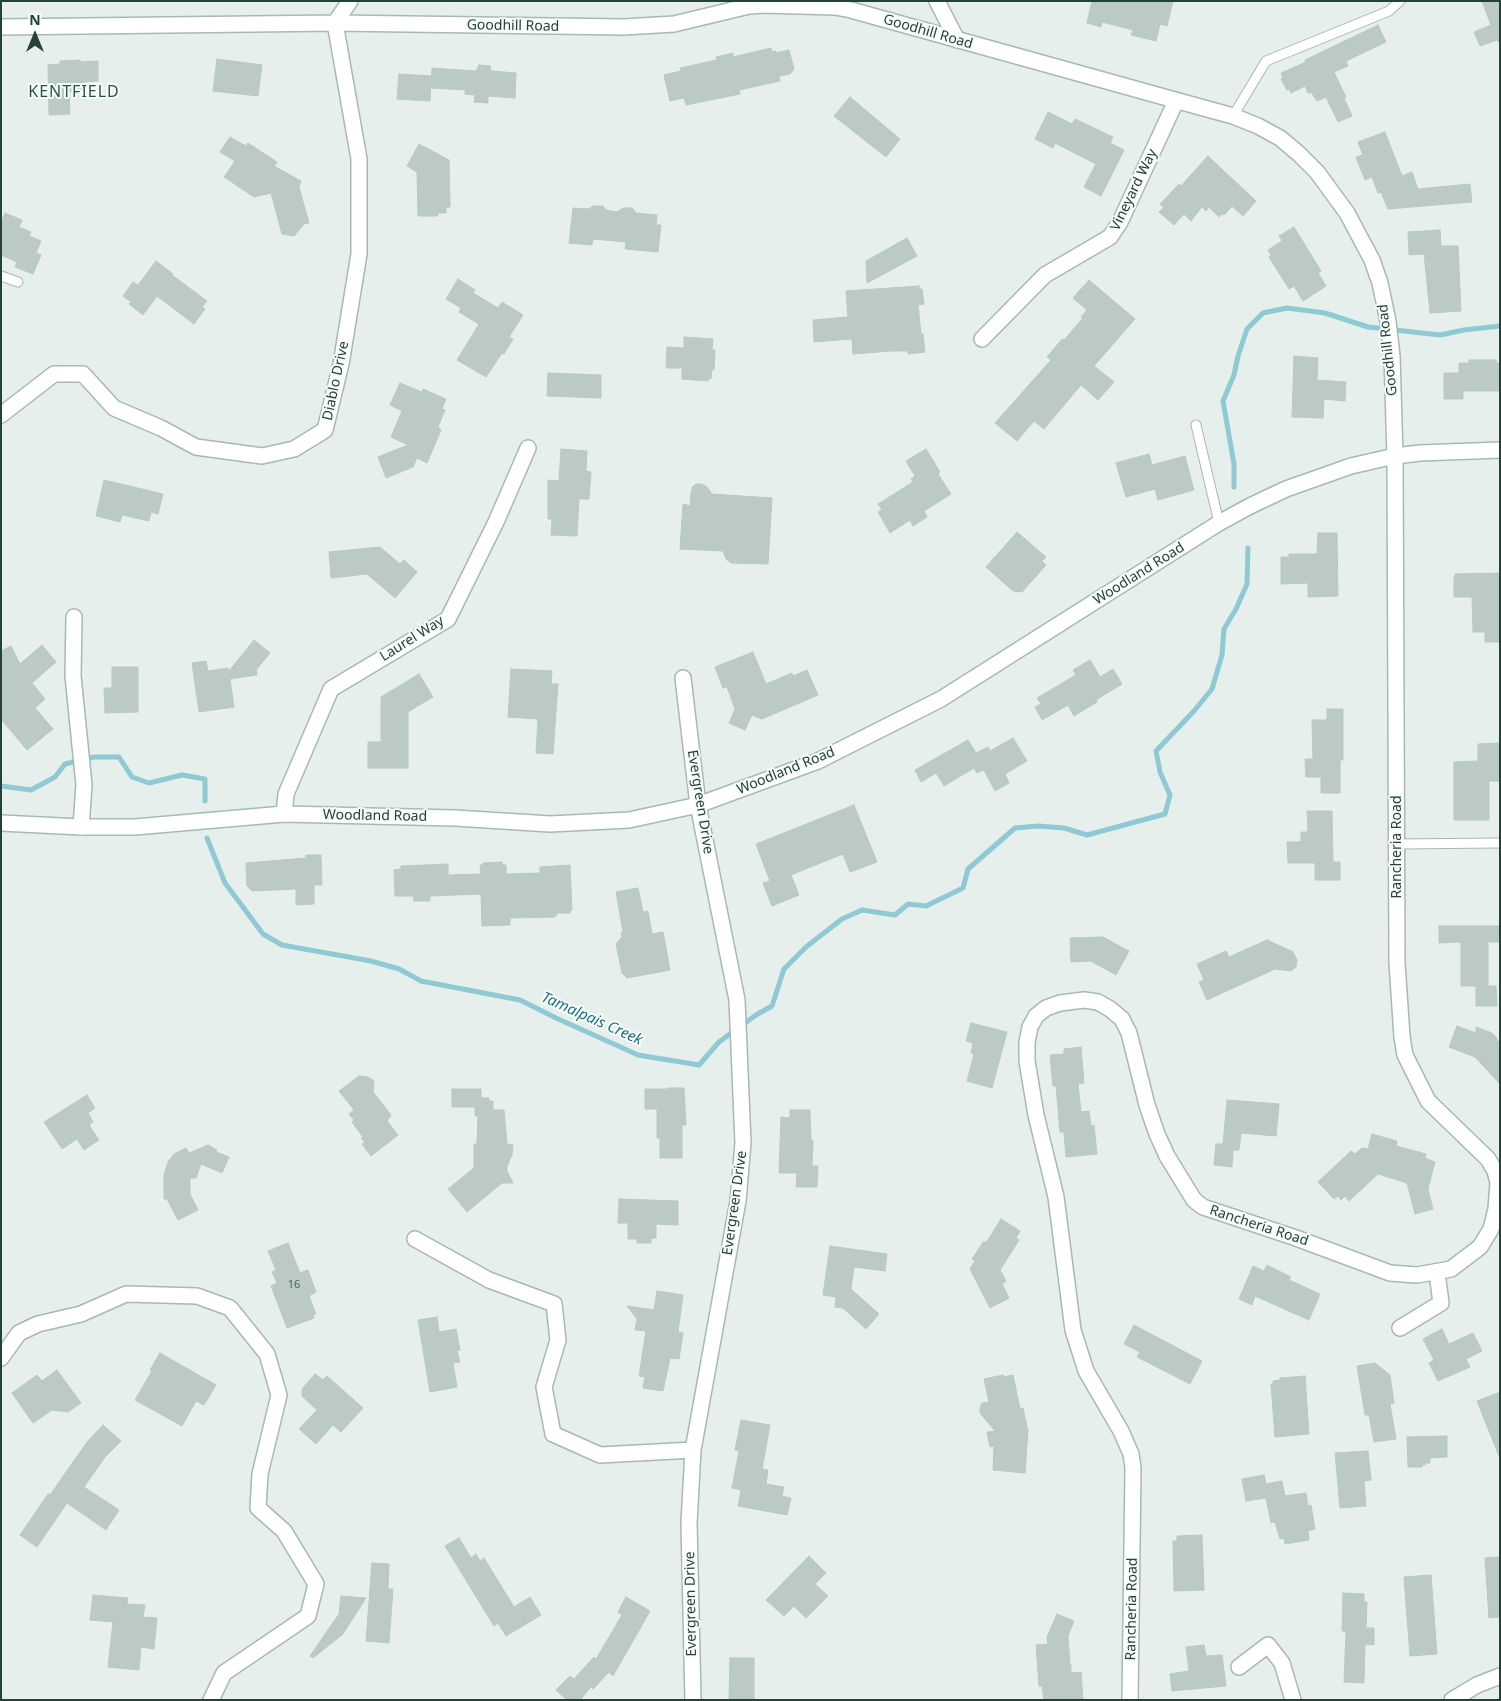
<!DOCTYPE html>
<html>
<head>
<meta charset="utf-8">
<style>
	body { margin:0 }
	#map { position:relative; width:1501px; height:1701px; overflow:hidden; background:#e6efeb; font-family:"Noto Sans",sans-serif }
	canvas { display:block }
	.frame { position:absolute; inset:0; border:2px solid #24423a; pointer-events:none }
	.north { position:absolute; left:10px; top:10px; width:50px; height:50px; -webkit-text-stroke:4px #f7fbf9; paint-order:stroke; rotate:0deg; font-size:14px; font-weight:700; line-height:20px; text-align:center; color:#24423a }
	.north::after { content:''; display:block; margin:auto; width:18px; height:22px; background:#24423a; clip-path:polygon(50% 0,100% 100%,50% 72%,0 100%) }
</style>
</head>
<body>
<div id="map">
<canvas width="1501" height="1701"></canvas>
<div class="frame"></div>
<div class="north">N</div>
</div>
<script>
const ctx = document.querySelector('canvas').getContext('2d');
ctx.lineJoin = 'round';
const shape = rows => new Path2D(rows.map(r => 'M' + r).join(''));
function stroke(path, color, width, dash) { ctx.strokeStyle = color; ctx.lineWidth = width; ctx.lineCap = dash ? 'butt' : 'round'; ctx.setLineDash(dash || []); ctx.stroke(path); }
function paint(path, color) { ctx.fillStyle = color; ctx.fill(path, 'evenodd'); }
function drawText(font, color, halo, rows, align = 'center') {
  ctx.font = font + ' "Noto Sans",sans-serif'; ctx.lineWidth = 4; ctx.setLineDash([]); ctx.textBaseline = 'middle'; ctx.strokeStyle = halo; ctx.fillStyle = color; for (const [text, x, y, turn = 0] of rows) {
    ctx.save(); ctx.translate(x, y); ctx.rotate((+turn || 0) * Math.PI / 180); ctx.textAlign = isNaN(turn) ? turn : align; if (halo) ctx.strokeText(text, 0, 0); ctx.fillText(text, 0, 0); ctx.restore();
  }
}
const stream = shape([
	[1234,487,1234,464,1223,401,1234,375,1238,356,1247,329,1263,313,1287,308,1325,313,1368,327,1440,335,1464,330,1500,326],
	[1,786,31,790,55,777,65,764,94,757,119,757,132,777,149,783,182,775,205,779,205,801],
	[207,838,225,883,263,934,282,945,371,961,399,969,421,981,520,1000,556,1018,638,1055,699,1065,719,1042,756,1015,772,1006,784,969,806,947,842,919,862,910,895,915,908,904,926,906,963,888,968,869,1015,828,1038,826,1064,828,1087,835,1165,814,1170,795,1160,772,1156,751,1194,711,1212,689,1222,655,1224,629,1236,609,1247,584,1248,548]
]);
const building = shape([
	[1092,1,1173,1,1167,26,1160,24,1156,41,1131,35,1133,30,1102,22,1101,27,1087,23,1092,1],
	[1482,1,1500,1,1500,44,1497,40,1480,46,1474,32,1491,25,1482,1],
	[1378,25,1386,42,1346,61,1348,66,1334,72,1346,97,1344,98,1352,116,1338,122,1326,97,1317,101,1311,92,1308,93,1305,86,1291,93,1289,89,1287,90,1281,79,1283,78,1281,73,1306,62,1305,60,1378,25],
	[771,48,772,52,776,51,776,53,789,50,794,69,790,74,779,76,780,81,739,90,740,94,686,105,684,98,670,101,664,75,681,71,680,68,717,60,716,57,733,53,733,57,771,48],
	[217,59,262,65,258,96,213,91,217,59],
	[80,60,80,62,98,61,98,81,84,82,85,91,69,92,70,114,49,115,48,65,60,64,60,61,80,60],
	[479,65,490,66,491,71,516,73,515,98,488,96,488,103,474,102,475,95,465,94,465,90,431,88,432,68,476,71,479,65],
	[399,74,431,76,430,101,397,99,399,74],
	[850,97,900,139,886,157,834,116,850,97],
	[1048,112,1072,124,1075,119,1113,137,1110,143,1124,150,1101,196,1084,187,1096,164,1055,143,1053,148,1035,139,1048,112],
	[1385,132,1402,176,1412,172,1418,189,1470,184,1472,202,1388,209,1381,192,1378,193,1372,177,1365,180,1356,157,1363,155,1358,142,1385,132],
	[230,137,246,146,248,143,277,162,274,166,301,181,299,187,309,223,304,224,294,236,282,234,271,193,254,197,224,177,235,161,220,152,230,137],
	[419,144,449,160,450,207,446,207,446,213,438,213,438,216,418,216,417,172,407,166,419,144],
	[1208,156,1256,201,1243,216,1232,206,1224,215,1222,214,1219,217,1209,207,1206,211,1202,207,1191,221,1184,214,1174,225,1159,212,1164,207,1160,204,1179,184,1181,186,1208,156],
	[594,206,603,206,606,210,617,212,623,208,632,208,636,213,657,215,656,225,661,225,658,252,625,249,626,242,593,239,592,245,569,243,573,208,588,209,594,206],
	[5,213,22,220,19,227,31,232,29,236,41,241,36,253,41,255,33,274,15,267,17,262,1,255,1,223,5,213],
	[1294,227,1321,271,1318,273,1326,286,1303,301,1294,286,1289,289,1269,257,1271,255,1268,250,1282,241,1279,236,1294,227],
	[1440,230,1441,246,1458,246,1461,311,1430,313,1424,254,1409,255,1408,232,1440,230],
	[907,238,917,256,867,283,866,261,907,238],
	[156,261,173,274,172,275,207,301,202,307,205,309,194,324,157,296,143,315,129,304,131,302,123,296,133,282,138,285,156,261],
	[458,279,475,290,473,293,498,308,502,302,523,315,509,337,513,339,504,354,502,353,486,377,457,360,479,324,459,312,461,308,446,299,458,279],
	[1089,280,1135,319,1094,366,1114,382,1098,400,1081,385,1044,429,1034,421,1017,441,995,423,1051,360,1047,357,1062,339,1064,340,1083,318,1081,317,1087,310,1073,298,1089,280],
	[919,286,919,289,922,289,924,304,918,305,921,334,923,334,925,352,908,354,908,351,891,351,853,354,852,339,814,342,813,320,848,317,846,291,919,286],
	[684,337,713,339,712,350,715,350,714,370,712,369,711,379,708,379,708,381,682,379,682,368,666,368,667,347,684,348,684,337],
	[1294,356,1318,358,1317,380,1346,382,1345,401,1324,399,1323,418,1292,417,1294,356],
	[1469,360,1496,360,1496,363,1500,363,1500,391,1463,391,1463,399,1444,399,1444,373,1459,373,1459,363,1469,363,1469,360],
	[548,373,601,375,601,398,547,396,548,373],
	[400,383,422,392,423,389,446,399,442,409,445,410,438,427,441,430,427,463,417,458,413,467,386,478,378,457,408,445,391,437,402,411,390,405,400,383],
	[561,449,587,451,586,471,591,472,589,499,579,499,577,536,551,535,552,519,548,519,548,480,559,481,561,449],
	[926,449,940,472,938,474,951,494,924,511,927,517,913,526,910,520,890,533,878,512,882,510,878,504,913,482,911,479,915,476,906,461,926,449],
	[1149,454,1152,465,1185,456,1194,490,1158,500,1155,489,1126,497,1116,463,1149,454],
	[104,480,163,494,158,514,151,512,149,521,122,515,120,522,96,516,104,480],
	[697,484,702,484,707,487,712,494,772,498,768,564,731,563,726,559,723,551,680,549,683,504,690,506,691,493,693,486,697,484],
	[1017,532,1046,557,1042,561,1046,565,1022,592,1013,591,986,567,1017,532],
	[1318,533,1337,533,1338,596,1308,597,1308,583,1281,584,1281,557,1289,557,1289,554,1317,554,1318,533],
	[380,547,400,564,404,560,417,572,395,598,367,574,331,578,329,552,380,547],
	[1500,573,1500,642,1485,642,1485,632,1473,632,1472,597,1454,597,1454,577,1455,577,1455,574,1500,573],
	[254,640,270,653,256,670,257,675,230,679,234,707,199,712,192,663,206,661,208,671,228,668,229,671,254,640],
	[42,645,56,662,32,683,45,699,35,708,53,729,27,750,1,719,1,651,11,646,20,664,42,645],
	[753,652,766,684,792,673,793,676,807,670,818,695,762,719,752,715,745,730,729,723,735,709,727,687,723,688,715,667,753,652],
	[1090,660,1100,677,1113,669,1122,684,1096,700,1097,702,1074,716,1068,705,1042,720,1035,707,1041,704,1037,698,1076,675,1073,670,1090,660],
	[112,667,138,667,138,712,105,713,104,688,112,688,112,667],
	[511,669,552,671,551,684,558,684,553,754,536,753,538,719,508,717,511,669],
	[419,674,433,697,408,712,408,768,368,768,368,742,381,742,381,697,419,674],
	[1327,709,1343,709,1343,760,1340,760,1340,793,1321,793,1321,777,1306,777,1305,759,1313,759,1312,720,1327,720,1327,709],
	[1013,738,1027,761,1005,774,1009,783,995,791,984,770,977,773,974,768,944,786,936,773,921,782,915,770,968,740,976,753,988,747,990,751,1013,738],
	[1499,743,1500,781,1489,781,1489,820,1454,820,1454,762,1478,761,1478,744,1499,743],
	[854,805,877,862,850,872,843,854,791,875,799,895,772,906,763,883,770,881,756,844,854,805],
	[1307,811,1332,811,1333,862,1340,862,1340,880,1315,880,1315,863,1288,863,1287,842,1301,842,1301,832,1308,832,1307,811],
	[306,855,321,855,322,885,314,885,314,904,296,905,296,889,252,891,247,886,246,863,306,858,306,855],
	[502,862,502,865,506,865,506,874,540,873,540,867,570,865,572,910,570,910,570,913,558,913,555,917,510,918,510,925,482,926,481,894,430,896,430,901,414,901,413,896,395,896,394,870,401,869,401,866,448,864,448,875,481,874,480,865,483,865,483,863,502,862],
	[638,888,643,912,648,911,652,934,663,932,670,970,627,978,622,973,616,944,622,937,621,933,623,932,616,892,638,888],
	[1439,926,1500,926,1500,942,1488,942,1488,986,1461,986,1461,942,1439,943,1439,926],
	[1103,937,1129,951,1116,975,1091,961,1071,962,1070,938,1103,937],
	[1267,940,1293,952,1297,960,1296,967,1291,971,1275,969,1207,1000,1199,982,1204,980,1197,964,1226,951,1229,957,1267,940],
	[1476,986,1496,986,1497,1006,1476,1006,1476,986],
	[971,1023,1007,1032,992,1088,967,1081,974,1054,971,1053,973,1043,966,1041,971,1023],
	[1457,1026,1476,1033,1476,1027,1492,1033,1497,1038,1497,1042,1500,1040,1500,1084,1475,1057,1449,1047,1457,1026],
	[1081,1047,1084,1083,1078,1084,1081,1112,1089,1111,1091,1126,1094,1125,1097,1154,1066,1157,1064,1132,1060,1132,1056,1086,1053,1086,1050,1055,1064,1054,1064,1049,1081,1047],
	[359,1076,368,1077,374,1081,373,1092,391,1115,387,1121,398,1135,371,1156,362,1144,365,1142,361,1138,363,1137,352,1122,354,1120,349,1114,354,1110,339,1091,359,1076],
	[668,1088,684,1088,686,1125,682,1125,682,1158,660,1158,660,1138,657,1138,657,1109,645,1109,645,1089,668,1089,668,1088],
	[452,1089,481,1089,481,1098,489,1098,489,1101,493,1101,493,1110,504,1110,507,1144,513,1145,512,1155,507,1166,507,1171,513,1183,502,1183,467,1212,448,1189,474,1168,474,1144,477,1144,478,1116,475,1116,475,1107,452,1107,452,1089],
	[87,1095,95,1108,88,1113,93,1122,89,1125,99,1140,84,1150,77,1139,62,1149,44,1122,87,1095],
	[1227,1100,1279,1104,1276,1136,1241,1133,1239,1150,1233,1150,1232,1167,1214,1165,1216,1144,1223,1144,1227,1100],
	[790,1110,810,1110,811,1140,813,1140,812,1166,818,1166,817,1187,796,1187,797,1173,779,1173,781,1117,790,1118,790,1110],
	[1372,1134,1397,1141,1396,1146,1426,1154,1425,1158,1435,1162,1428,1189,1433,1209,1415,1214,1407,1183,1378,1174,1349,1201,1345,1196,1341,1200,1338,1196,1334,1199,1318,1182,1351,1151,1355,1154,1362,1148,1368,1149,1372,1134],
	[208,1145,217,1150,216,1152,229,1157,222,1173,201,1164,196,1178,190,1178,190,1194,198,1210,178,1220,167,1199,164,1199,164,1175,168,1162,174,1154,186,1148,189,1153,208,1145],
	[619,1199,678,1201,678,1225,656,1224,656,1238,651,1238,651,1243,637,1243,637,1239,628,1239,628,1223,618,1223,619,1199],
	[1001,1219,1020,1231,1016,1238,1019,1240,1000,1270,1006,1281,1002,1284,1009,1298,990,1308,970,1269,975,1261,972,1259,984,1241,986,1243,1001,1219],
	[288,1243,300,1273,308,1270,316,1292,309,1296,316,1314,313,1315,314,1318,287,1328,271,1286,277,1283,272,1272,276,1270,268,1251,288,1243],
	[830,1246,887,1254,885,1271,854,1267,851,1289,879,1314,866,1329,843,1308,835,1307,836,1297,823,1295,830,1246],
	[1267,1265,1291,1277,1289,1280,1320,1294,1309,1320,1255,1296,1252,1305,1239,1299,1253,1266,1264,1271,1267,1265],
	[657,1291,683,1295,678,1332,683,1333,679,1359,670,1358,663,1391,643,1388,645,1377,639,1376,646,1331,635,1330,637,1319,627,1306,654,1310,657,1291],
	[437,1317,439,1332,456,1329,460,1350,457,1351,460,1362,453,1363,457,1387,430,1392,418,1320,437,1317],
	[1134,1325,1202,1361,1190,1384,1137,1357,1140,1352,1124,1344,1134,1325],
	[1442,1329,1449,1344,1473,1333,1482,1351,1466,1359,1470,1367,1438,1381,1429,1363,1434,1360,1423,1339,1442,1329],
	[160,1353,216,1385,204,1405,196,1401,182,1426,135,1400,152,1371,150,1370,160,1353],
	[1375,1363,1390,1375,1394,1403,1390,1404,1396,1439,1374,1442,1369,1415,1365,1415,1357,1366,1375,1363],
	[57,1370,81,1403,68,1412,52,1410,33,1423,12,1393,37,1375,42,1381,57,1370],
	[315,1374,323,1380,327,1376,363,1408,341,1432,333,1425,316,1444,299,1429,317,1410,302,1396,302,1389,315,1374],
	[1003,1375,1003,1377,1013,1375,1020,1409,1023,1408,1028,1431,1025,1473,993,1470,994,1446,990,1447,987,1432,995,1431,980,1413,980,1409,982,1403,989,1402,984,1379,1003,1375],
	[1305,1376,1309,1434,1275,1437,1271,1384,1273,1384,1273,1381,1280,1380,1280,1378,1305,1376],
	[1500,1392,1500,1456,1499,1456,1477,1401,1500,1392],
	[741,1420,770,1425,762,1469,768,1470,766,1484,784,1487,782,1496,791,1498,787,1515,738,1506,741,1490,732,1488,739,1451,735,1450,741,1420],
	[103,1425,121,1441,105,1457,84,1487,119,1510,106,1530,67,1503,37,1547,20,1535,48,1494,50,1495,87,1442,103,1425],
	[1447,1436,1447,1457,1430,1458,1430,1463,1425,1463,1425,1465,1422,1465,1422,1467,1408,1467,1407,1437,1447,1436],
	[1368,1451,1371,1480,1364,1481,1366,1506,1340,1508,1335,1453,1368,1451],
	[1264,1475,1266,1484,1282,1481,1285,1496,1306,1493,1308,1506,1311,1505,1315,1529,1308,1531,1309,1540,1285,1544,1284,1538,1280,1539,1275,1522,1271,1523,1266,1498,1246,1501,1242,1479,1264,1475],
	[1202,1535,1204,1590,1174,1591,1173,1541,1177,1541,1177,1536,1202,1535],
	[459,1538,471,1558,476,1554,480,1561,484,1558,514,1607,530,1597,541,1615,506,1636,498,1623,494,1626,445,1546,459,1538],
	[809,1556,826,1573,815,1584,828,1596,806,1618,794,1606,784,1616,766,1600,809,1556],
	[1500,1557,1500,1617,1489,1618,1485,1558,1500,1557],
	[372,1563,389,1564,388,1589,393,1589,389,1643,366,1641,372,1563],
	[1431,1575,1437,1654,1410,1656,1404,1577,1431,1575],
	[1343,1593,1364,1594,1364,1602,1367,1602,1366,1628,1374,1628,1374,1645,1365,1644,1364,1683,1344,1682,1346,1631,1342,1631,1343,1593],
	[93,1595,128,1598,127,1604,145,1605,143,1617,157,1618,154,1649,141,1647,139,1670,108,1667,113,1622,90,1620,93,1595],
	[341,1596,366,1598,343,1634,313,1658,310,1656,339,1614,341,1596],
	[626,1597,650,1611,613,1676,609,1672,593,1689,591,1687,580,1700,567,1700,556,1690,570,1676,574,1679,594,1657,596,1659,622,1615,618,1612,626,1597],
	[1057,1614,1074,1621,1068,1636,1070,1665,1071,1665,1071,1673,1081,1672,1083,1700,1044,1700,1042,1686,1039,1686,1036,1645,1048,1644,1047,1637,1057,1614],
	[1204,1645,1206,1656,1222,1655,1226,1686,1172,1691,1170,1674,1189,1671,1186,1647,1204,1645],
	[730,1658,754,1658,754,1700,729,1700,730,1658]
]);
const lane = shape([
	[1233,116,1266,61,1389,11,1400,1],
	[1,276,18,282],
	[1196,425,1219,523],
	[1397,844,1500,843]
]);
const street = shape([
	[937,1,957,40],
	[1,27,335,23,624,27,674,24,749,6,764,5,835,7,851,10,1200,107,1233,116,1258,126,1280,138,1299,154,1317,172,1347,213,1372,260,1380,283,1388,321,1392,356,1395,456,1397,963,1402,1037,1405,1055,1428,1101,1488,1159,1495,1171,1498,1183,1496,1209,1491,1229,1480,1247,1451,1269,1417,1275,1390,1273,1296,1238,1203,1207,1194,1200,1167,1156,1157,1134,1147,1105,1129,1033,1122,1019,1110,1009,1098,1002,1084,1000,1060,1003,1046,1008,1036,1016,1030,1027,1027,1042,1027,1061,1036,1115,1056,1197,1073,1330,1086,1371,1121,1431,1131,1454,1133,1468,1130,1700],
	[982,339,1045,275,1110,237,1120,222,1176,101],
	[1,415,54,374,83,374,114,408,161,428,196,447,262,456,294,449,325,430,341,364,359,254,359,159,335,23,350,1],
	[74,617,73,676,84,785,81,827],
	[683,678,698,805,737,1000,743,1143,738,1201,693,1450,689,1523,693,1700],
	[284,814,286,794,331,689,448,619,496,522,528,448],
	[415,1239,489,1280,554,1304,558,1340,544,1387,553,1434,600,1455,693,1450],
	[1400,1328,1441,1303,1437,1273],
	[1,1358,19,1333,38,1324,81,1314,126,1294,197,1296,230,1308,267,1354,279,1395,260,1474,258,1508,284,1531,316,1584,308,1616,224,1673,211,1700],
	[1239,1667,1268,1645,1282,1663,1293,1700],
	[1452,1700,1477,1685,1500,1676]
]);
const secondary = shape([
	[1,823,81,827,135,827,284,814,455,818,550,824,629,820,698,805,818,761,941,699,1219,523,1250,506,1286,489,1351,466,1395,456,1420,453,1500,450]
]);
const numberNames = [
	["16",294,1285]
];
const streetNames = [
	["Goodhill Road",513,26,1],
	["Goodhill Road",928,32,16],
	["Vineyard Way",1134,190,-64],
	["Goodhill Road",1388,350,-96],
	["Diablo Drive",336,381,-78],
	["Woodland Road",1139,574,-32],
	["Laurel Way",412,639,-32],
	["Woodland Road",786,771,-22],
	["Evergreen Drive",700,802,81],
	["Woodland Road",375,816,1],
	["Rancheria Road",1397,847,-90],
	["Evergreen Drive",735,1203,-82],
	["Rancheria Road",1259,1226,18],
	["Evergreen Drive",691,1604,-91],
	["Rancheria Road",1132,1609,-89]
];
const waterNames = [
	["Tamalpais Creek",592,1019,24]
];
const quarterNames = [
	["KENTFIELD",74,92]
];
stroke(stream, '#8ec9d4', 5);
paint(building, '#bbcac4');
stroke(building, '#b8c9c2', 1);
stroke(lane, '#a8b8b2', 11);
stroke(street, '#a8b8b2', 18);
stroke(secondary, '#a4bbb3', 18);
stroke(lane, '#fff', 9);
stroke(street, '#fff', 15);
stroke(secondary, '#fff', 15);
drawText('11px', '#4a645c', null, numberNames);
drawText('14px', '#24423a', '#f7fbf9', streetNames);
drawText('italic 15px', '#1c6f80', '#f7fbf9', waterNames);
ctx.letterSpacing = '1px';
drawText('16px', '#1f5548', '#f7fbf9', quarterNames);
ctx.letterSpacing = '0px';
</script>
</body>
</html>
